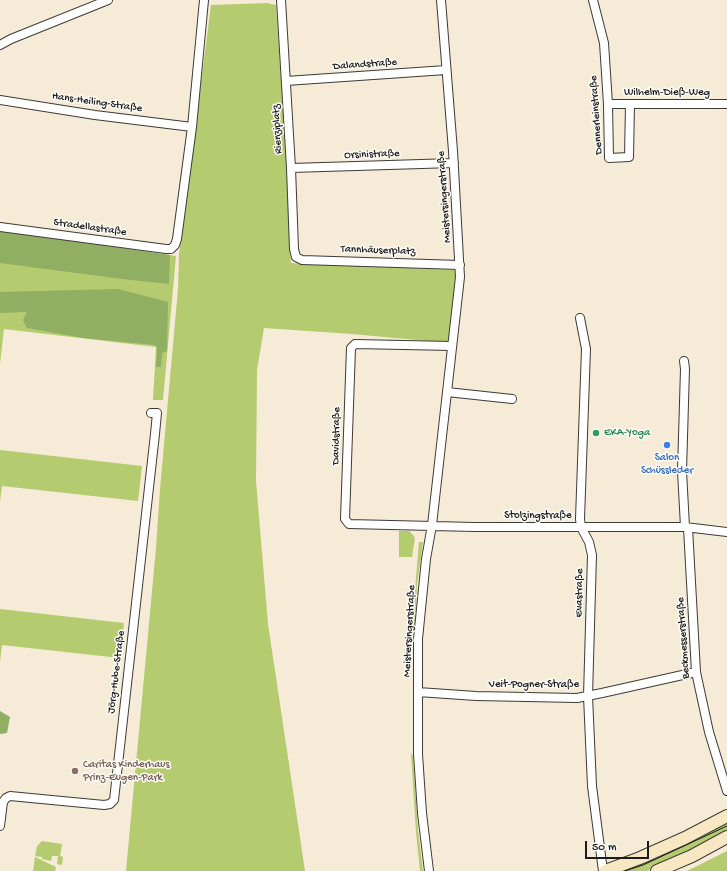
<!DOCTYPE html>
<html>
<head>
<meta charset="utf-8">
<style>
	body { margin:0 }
	#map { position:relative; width:727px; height:871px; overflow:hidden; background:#f5ebd6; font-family:"Gochi Hand",sans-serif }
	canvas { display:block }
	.scale { position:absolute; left:585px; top:841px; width:64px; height:18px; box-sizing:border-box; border:2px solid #1c1c1c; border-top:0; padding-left:5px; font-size:12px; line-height:14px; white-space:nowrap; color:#1c1c1c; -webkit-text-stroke:3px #fdfcf7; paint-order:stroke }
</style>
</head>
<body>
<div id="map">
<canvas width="727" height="871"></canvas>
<div class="scale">50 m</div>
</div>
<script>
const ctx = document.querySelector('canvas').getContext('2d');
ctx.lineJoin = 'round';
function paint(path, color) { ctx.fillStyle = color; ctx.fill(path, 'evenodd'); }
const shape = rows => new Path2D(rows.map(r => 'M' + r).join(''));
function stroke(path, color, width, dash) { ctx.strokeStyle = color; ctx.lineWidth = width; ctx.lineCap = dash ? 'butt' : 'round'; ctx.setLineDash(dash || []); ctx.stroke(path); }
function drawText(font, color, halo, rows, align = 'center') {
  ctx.font = font + ' "Gochi Hand",sans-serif'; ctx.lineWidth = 3; ctx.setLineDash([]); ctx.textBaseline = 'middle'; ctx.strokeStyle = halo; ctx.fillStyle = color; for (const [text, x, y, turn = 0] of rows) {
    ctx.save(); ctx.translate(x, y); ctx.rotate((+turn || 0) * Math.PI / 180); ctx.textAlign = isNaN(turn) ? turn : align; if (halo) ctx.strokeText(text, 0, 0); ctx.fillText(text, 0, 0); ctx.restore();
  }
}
const green = shape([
	[267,3,276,5,284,120,291,263,456,270,449,343,352,334,264,328,257,370,256,481,268,624,305,871,126,871,156,548,160,489,178,289,179,254,211,5],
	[0,230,176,256,163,400,153,400,156,347,4,329,0,364],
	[0,450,142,466,138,501,2,486,0,502],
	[399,531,409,531,413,535,415,538,412,557,399,557],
	[419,542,423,542,417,584,415,624,412,626],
	[0,609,124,623,120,658,2,645,0,662],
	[411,753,413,756,418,831,423,871,420,871,416,832],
	[727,820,727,833,678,858,647,871,613,871],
	[42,841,62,844,60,856,63,857,62,865,57,864,58,856,52,856,51,861,42,859,42,857,35,856,37,846],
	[727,851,727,871,687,871],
	[35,857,56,867,55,871,33,871]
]);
const forest = shape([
	[0,231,170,255,169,284,122,279,0,263],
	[118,289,168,302,167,351,162,353,161,367,156,367,157,347,154,345,83,338,27,328,23,320,27,312,0,313,0,292],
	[0,711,10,717,7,733,0,734]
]);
const street = shape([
	[281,0,291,168,294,249,296,257,302,260,460,265],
	[593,0,604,43,608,104,609,158,629,157,630,104],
	[0,45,11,39,108,0],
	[286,81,446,70],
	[0,100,95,115,192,127],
	[608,104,727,104],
	[291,168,454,163],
	[0,227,166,249,171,249,175,245,177,239,192,127,204,0],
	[580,318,586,349,580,519,581,527,589,542,592,555,588,696,592,786,603,871],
	[452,346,355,344,351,348,345,519,349,524,475,527,685,527,727,532],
	[684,361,685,369,682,471,685,527],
	[447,392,512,399],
	[688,528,696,672,709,732,727,791],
	[418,692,476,696,577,698,602,693,696,672],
	[0,826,3,802,6,798,10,796,104,805,110,804,114,800,155,434,157,413,151,413],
	[429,871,422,813,418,754,418,639,426,559,432,525,460,277,453,151,441,0]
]);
const secondary = shape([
	[605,871,640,858,685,838,727,816],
	[657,871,692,856,727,837]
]);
const tram = shape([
	[625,871,643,865,727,826]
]);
const markers = [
	[596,433,4,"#2e9e5b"],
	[667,445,4,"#3f7fe0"],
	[75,771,4,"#8d6e63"]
];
const streetNames = [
	["Dalandstraße",365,65,-4],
	["Wilhelm-Dieß-Weg",667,93],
	["Hans-Heiling-Straße",97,103,8],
	["Dennerleinstraße",597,115,-94],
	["Rienziplatz",278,129,-93],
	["Orsinistraße",372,155,-2],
	["Meistersingerstraße",445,197,-94],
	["Stradellastraße",90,228,8],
	["Tannhäuserplatz",378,251,2],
	["Davidstraße",337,436,-89],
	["Stolzingstraße",538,516],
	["Evastraße",580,593,-89],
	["Meistersingerstraße",410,631,-87],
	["Beckmesserstraße",684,638,-94],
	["Jörg-Hube-Straße",117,672,-83],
	["Veit-Pogner-Straße",534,685]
];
const leisureNames = [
	["EKA-Yoga",604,433]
];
const shopNames = [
	["Salon",667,458],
	["Schüssleder",667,471]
];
const educationNames = [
	["Caritas Kinderhaus",83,765],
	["Prinz-Eugen-Park",83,778]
];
paint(green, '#b5cb70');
paint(forest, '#90af62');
stroke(street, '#3d3b38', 10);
stroke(secondary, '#3d3b38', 14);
stroke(street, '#fff', 8);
stroke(secondary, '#f7e8c3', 12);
stroke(tram, '#1c1c1c', 1);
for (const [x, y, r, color] of markers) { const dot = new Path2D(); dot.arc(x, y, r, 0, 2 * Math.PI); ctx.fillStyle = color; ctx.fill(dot); stroke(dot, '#fdfcf7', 1.5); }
drawText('11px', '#1c1c1c', '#fdfcf7', streetNames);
drawText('11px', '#27864d', '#fdfcf7', leisureNames, 'left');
drawText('11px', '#366cbe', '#fdfcf7', shopNames);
drawText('11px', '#785e54', '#fdfcf7', educationNames, 'left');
</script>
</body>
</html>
